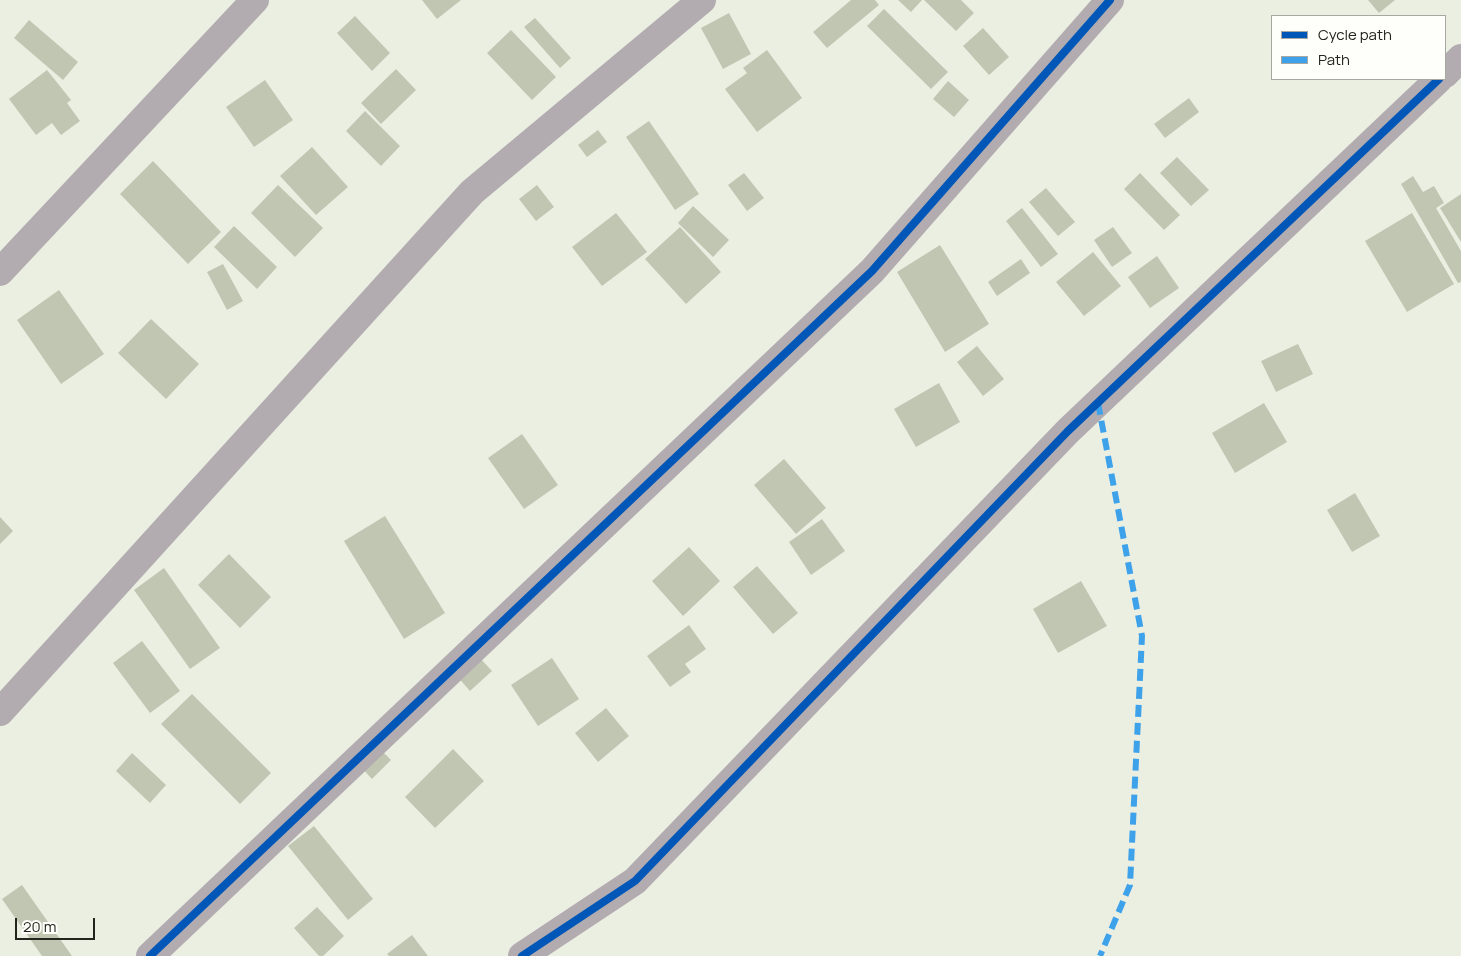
<!DOCTYPE html>
<html>
<head>
<meta charset="utf-8">
<style>
	body { margin:0 }
	#map { position:relative; width:1461px; height:956px; overflow:hidden; background:#ebefe2; font-family:Manrope,sans-serif }
	canvas { display:block }
	.legend { position:absolute; left:1271px; top:15px; width:175px; height:65px; box-sizing:border-box; background:#fefffa; border:1px solid #a6a8a1; margin:0; padding:6px 9px; list-style:none; font-size:15px; color:#23251c }
	.legend li { display:flex; align-items:center; gap:10px; height:25px }
	.legend b { width:25px; border:1px solid #a6a8a1 }
	.scale { position:absolute; left:15px; top:918px; width:80px; height:22px; box-sizing:border-box; border:2px solid #23251c; border-top:0; padding-left:6px; font-size:15px; line-height:18px; white-space:nowrap; color:#23251c; -webkit-text-stroke:4px #fefffa; paint-order:stroke }
</style>
</head>
<body>
<div id="map">
<canvas width="1461" height="956"></canvas>
<ul class="legend">
<li><b style="height:6px;background:#0057b8"></b>Cycle path</li>
<li><b style="height:6px;background:#3ea2ea"></b>Path</li>
</ul>
<div class="scale">20 m</div>
</div>
<script>
const ctx = document.querySelector('canvas').getContext('2d');
ctx.lineJoin = 'round';
function paint(path, color) { ctx.fillStyle = color; ctx.fill(path, 'evenodd'); }
const shape = rows => new Path2D(rows.map(r => 'M' + r).join(''));
function stroke(path, color, width, dash) { ctx.strokeStyle = color; ctx.lineWidth = width; ctx.lineCap = dash ? 'butt' : 'round'; ctx.setLineDash(dash || []); ctx.stroke(path); }
const building = shape([
	[422,0,461,0,437,19],
	[851,0,875,0,879,5,827,48,813,32],
	[898,0,922,0,911,12],
	[924,0,961,0,974,13,956,31],
	[1368,0,1395,0,1379,13],
	[884,9,948,72,931,89,867,26],
	[729,13,751,54,723,69,701,28],
	[355,16,390,53,372,71,337,33],
	[535,18,571,58,560,68,524,27],
	[29,20,78,62,63,80,14,38],
	[983,28,1009,57,989,75,963,46],
	[511,30,556,77,532,100,487,53],
	[767,50,802,98,757,132,725,89,747,73,743,68],
	[396,69,416,90,381,124,361,103],
	[47,70,71,100,67,103,80,121,61,135,52,123,36,135,9,99],
	[265,80,293,120,254,147,226,107],
	[948,81,969,100,954,117,933,99],
	[1189,98,1199,112,1165,138,1154,124],
	[365,111,400,146,381,166,346,131],
	[649,121,699,194,675,210,626,137],
	[598,130,607,142,587,157,578,145],
	[312,147,348,187,316,215,280,176],
	[1177,157,1209,190,1191,206,1160,173],
	[153,161,221,232,188,264,120,194],
	[744,173,764,198,747,211,728,185],
	[1140,173,1180,215,1164,230,1124,189],
	[1413,176,1423,192,1434,186,1444,203,1436,208,1461,251,1461,282,1458,283,1401,184],
	[278,185,323,228,295,257,251,213],
	[537,185,554,207,536,221,519,199],
	[1046,188,1075,222,1058,236,1029,202],
	[1461,194,1461,242,1440,208],
	[693,206,729,240,713,257,678,223],
	[1022,208,1058,254,1041,267,1006,221],
	[616,213,647,252,602,286,572,247],
	[1412,213,1454,284,1407,312,1365,241],
	[234,226,277,267,257,289,214,247],
	[680,227,721,272,686,304,645,259],
	[1113,227,1132,253,1112,267,1094,240],
	[940,245,989,324,945,352,897,272],
	[1093,252,1121,286,1084,316,1056,282],
	[1157,256,1179,288,1150,308,1128,277],
	[1021,259,1030,273,997,296,988,282],
	[223,264,243,301,227,310,207,272],
	[59,290,104,354,61,384,17,320],
	[151,319,199,364,166,399,118,353],
	[1298,344,1313,374,1276,392,1261,361],
	[977,346,1004,379,983,396,957,362],
	[939,383,960,422,916,447,894,409],
	[1264,403,1287,442,1235,473,1212,433],
	[522,434,558,485,524,509,488,458],
	[784,459,826,508,796,534,754,485],
	[1355,493,1380,536,1352,552,1327,510],
	[385,516,445,613,404,639,344,541],
	[0,517,13,531,0,544],
	[822,519,845,551,811,575,789,542],
	[689,547,720,581,683,616,652,581],
	[229,554,271,597,240,628,198,585],
	[757,566,798,613,773,634,733,587],
	[164,568,220,648,190,669,134,590],
	[1081,581,1107,626,1058,653,1033,609],
	[689,625,706,649,685,664,691,672,670,687,647,656],
	[142,641,180,691,150,713,113,663],
	[478,656,492,671,470,691,456,675],
	[552,658,579,699,538,726,511,685],
	[192,694,271,773,240,804,161,724],
	[606,708,629,736,598,762,575,733],
	[375,744,391,760,372,779,356,762],
	[453,749,484,781,435,828,405,797],
	[132,753,166,785,150,803,116,771],
	[314,826,373,899,348,920,288,846],
	[22,885,72,956,42,956,2,899],
	[317,907,344,936,323,956,319,956,294,928],
	[412,935,428,956,389,956,387,954]
]);
const minor = shape([
	[1445,74,1461,58],
	[0,272,255,0],
	[0,712,472,192,702,0],
	[150,956,872,271,1110,0],
	[522,956,635,881,1068,431,1439,79]
]);
const quiet = shape([
	[1098,403,1142,636,1130,885,1100,956]
]);
const cycleway = shape([
	[150,956,872,271,1110,0],
	[522,956,635,881,1068,431,1439,79]
]);
paint(building, '#c1c6b2');
stroke(minor, '#b2acb1', 28);
stroke(quiet, '#3ea2ea', 6, [12, 6]);
stroke(cycleway, '#0057b8', 8);
</script>
</body>
</html>
